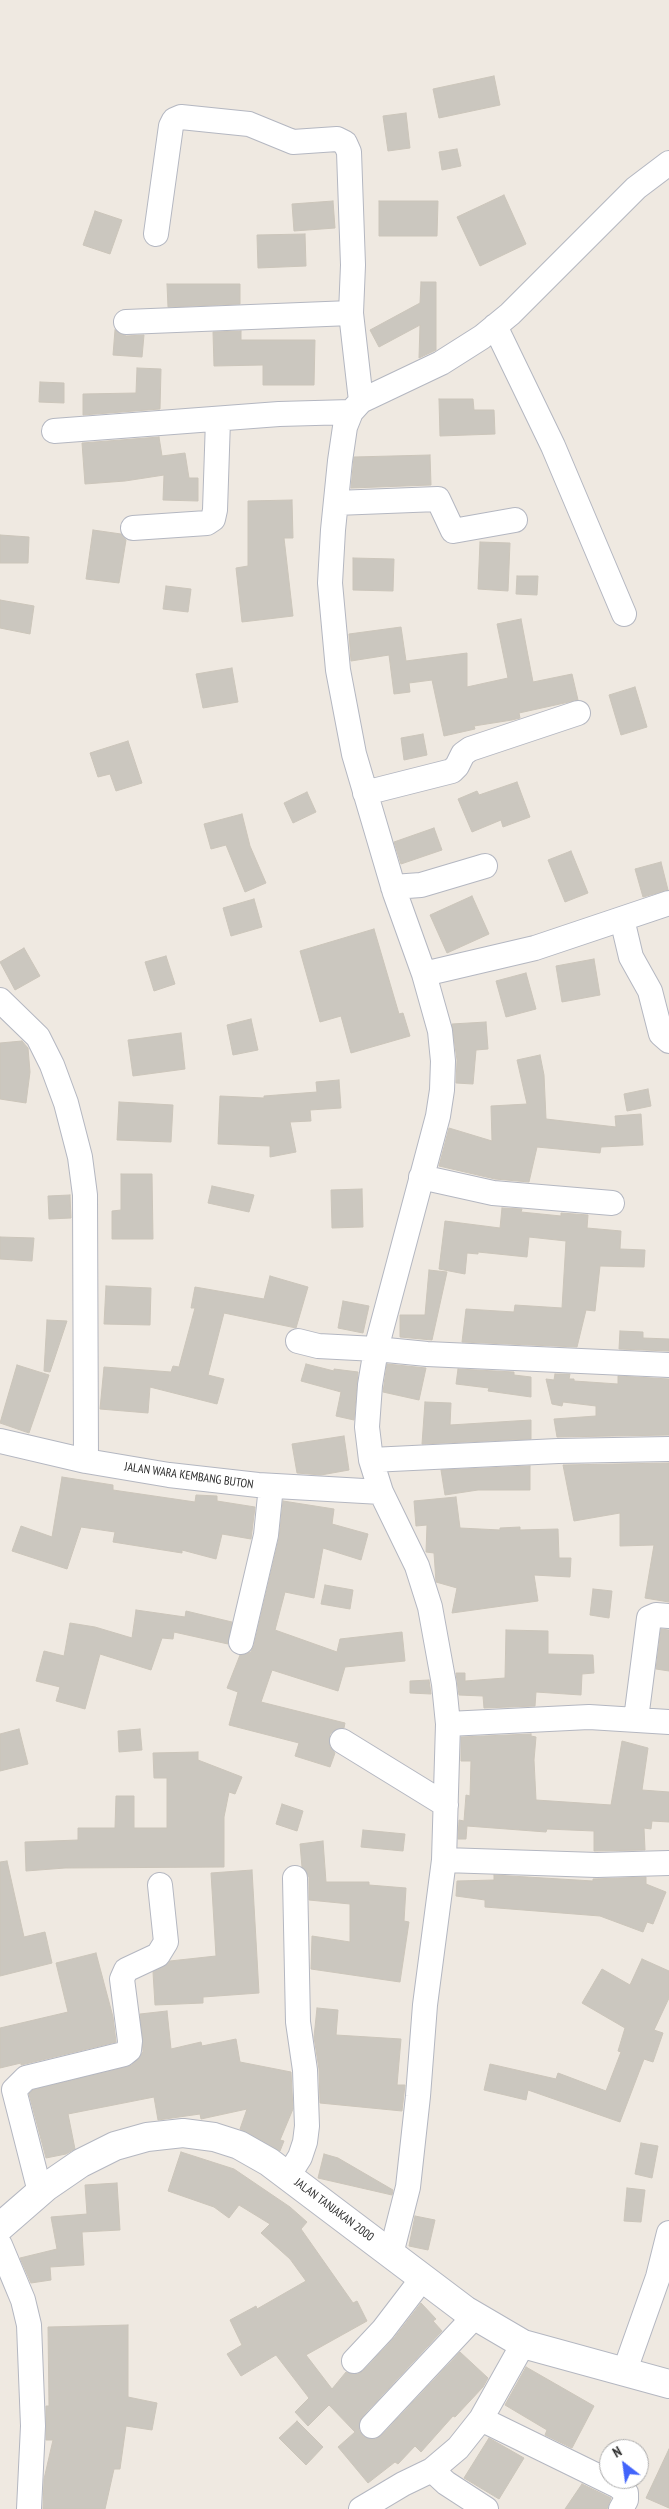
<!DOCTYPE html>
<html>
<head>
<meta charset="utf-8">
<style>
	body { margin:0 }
	#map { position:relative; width:669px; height:2509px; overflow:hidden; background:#efe9e1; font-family:"PT Sans Narrow",sans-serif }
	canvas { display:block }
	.north { position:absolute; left:599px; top:2439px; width:50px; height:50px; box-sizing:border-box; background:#fff; border:1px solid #ababab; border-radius:50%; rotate:330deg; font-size:14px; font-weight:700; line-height:20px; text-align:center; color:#2e2e2e }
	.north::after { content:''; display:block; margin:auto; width:18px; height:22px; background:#4264fb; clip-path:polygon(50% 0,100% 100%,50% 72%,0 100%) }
</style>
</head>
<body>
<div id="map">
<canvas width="669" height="2509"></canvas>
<div class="north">N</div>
</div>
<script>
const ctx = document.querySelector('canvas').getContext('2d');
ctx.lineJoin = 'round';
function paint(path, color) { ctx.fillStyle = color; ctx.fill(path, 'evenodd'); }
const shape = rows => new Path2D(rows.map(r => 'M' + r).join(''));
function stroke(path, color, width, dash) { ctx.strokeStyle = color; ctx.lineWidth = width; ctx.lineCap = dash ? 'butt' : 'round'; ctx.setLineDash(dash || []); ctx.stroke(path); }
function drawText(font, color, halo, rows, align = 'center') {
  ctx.font = font + ' "PT Sans Narrow",sans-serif'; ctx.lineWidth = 5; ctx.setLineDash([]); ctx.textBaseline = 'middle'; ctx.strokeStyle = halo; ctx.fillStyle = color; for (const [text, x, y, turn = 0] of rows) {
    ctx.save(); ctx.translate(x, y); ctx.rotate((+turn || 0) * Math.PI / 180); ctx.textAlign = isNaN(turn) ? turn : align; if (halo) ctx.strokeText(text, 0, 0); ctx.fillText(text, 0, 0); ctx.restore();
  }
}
const building = shape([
	[494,76,500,105,439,118,433,89,494,76],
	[406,113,410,148,388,151,383,116,406,113],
	[457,149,461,166,442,170,439,152,457,149],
	[504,195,526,244,480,266,457,217,504,195],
	[333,201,335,228,294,231,292,204,333,201],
	[379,201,438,201,437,236,379,236,379,201],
	[95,211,122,220,110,254,83,245,95,211],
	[305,234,306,266,258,268,257,235,305,234],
	[421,282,436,282,436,350,419,358,420,325,379,347,370,330,420,303,421,282],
	[167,284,240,284,240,304,168,307,167,284],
	[115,330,126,336,144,335,142,357,113,355,115,330],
	[241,331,241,340,315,340,314,385,263,385,263,365,214,366,213,332,241,331],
	[137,368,161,369,160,409,83,415,83,394,136,393,137,368],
	[40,382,64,383,64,403,39,402,40,382],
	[439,399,473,399,474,410,494,410,495,434,440,436,439,399],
	[159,437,162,456,185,453,189,478,198,478,198,501,163,500,164,475,125,481,85,484,82,443,159,437],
	[430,455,431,485,351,488,354,457,430,455],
	[292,500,293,538,284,538,293,616,242,622,236,568,248,566,248,501,292,500],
	[93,530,121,534,126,540,119,583,86,579,93,530],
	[0,535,29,537,28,563,0,563,0,535],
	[480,542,510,543,508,591,478,589,480,542],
	[353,558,394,559,393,591,353,590,353,558],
	[517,576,538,576,537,595,516,594,517,576],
	[166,586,191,589,188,612,163,609,166,586],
	[0,600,34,606,30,634,0,628,0,600],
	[521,619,533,682,572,674,578,700,519,713,520,718,512,720,474,726,475,729,444,736,432,680,409,683,410,692,394,694,389,655,351,661,349,634,401,627,406,661,467,653,467,687,508,678,497,624,521,619],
	[232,668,238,702,203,708,196,674,232,668],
	[635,687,647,727,621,735,609,695,635,687],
	[423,734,427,755,404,760,401,738,423,734],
	[128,741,142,783,116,791,110,774,98,777,90,753,128,741],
	[517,782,530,817,503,827,501,820,472,832,458,799,477,791,479,795,517,782],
	[307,792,316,812,293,823,284,803,307,792],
	[242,814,250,846,266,883,245,892,226,845,211,849,204,824,242,814],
	[434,828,442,850,401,864,394,842,434,828],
	[571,851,588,893,565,902,548,860,571,851],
	[661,862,668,890,643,897,635,869,661,862],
	[472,896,489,934,447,953,430,915,472,896],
	[254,899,262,927,231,936,223,908,254,899],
	[374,929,399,1014,403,1013,410,1036,351,1053,341,1016,320,1022,300,951,374,929],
	[24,948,40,976,15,990,0,962,24,948],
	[166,956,175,984,154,991,145,962,166,956],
	[594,959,600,995,562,1002,556,966,594,959],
	[526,973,536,1009,506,1017,496,981,526,973],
	[251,1019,258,1050,233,1055,227,1025,251,1019],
	[486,1022,488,1049,476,1050,473,1084,456,1083,457,1060,452,1024,486,1022],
	[181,1033,185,1069,133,1076,128,1040,181,1033],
	[22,1041,28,1048,30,1072,26,1103,0,1099,0,1043,22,1041],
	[540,1055,544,1075,546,1119,616,1127,615,1116,641,1114,643,1145,601,1147,600,1153,537,1147,529,1182,495,1179,439,1166,449,1128,492,1141,491,1106,527,1104,517,1060,540,1055],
	[339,1080,341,1108,310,1110,311,1121,290,1122,296,1152,270,1157,270,1146,218,1144,220,1096,264,1098,264,1096,317,1092,316,1082,339,1080],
	[648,1089,651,1106,627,1111,624,1094,648,1089],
	[119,1102,173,1105,171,1142,117,1140,119,1102],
	[121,1174,152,1174,153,1239,112,1239,112,1211,121,1210,121,1174],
	[212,1186,254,1195,249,1212,208,1203,212,1186],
	[362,1189,363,1227,332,1228,331,1190,362,1189],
	[70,1195,71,1218,49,1219,48,1196,70,1195],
	[502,1208,522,1209,521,1212,561,1216,561,1213,588,1215,587,1228,621,1231,620,1249,645,1250,644,1267,600,1266,595,1311,586,1310,577,1347,462,1342,466,1309,514,1312,515,1305,562,1308,566,1241,529,1237,527,1257,478,1252,478,1254,467,1253,465,1274,439,1269,445,1221,500,1228,502,1208],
	[0,1237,34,1238,32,1261,0,1259,0,1237],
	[429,1270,447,1272,432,1340,400,1337,400,1315,425,1315,429,1270],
	[270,1276,308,1287,296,1328,224,1313,208,1375,224,1379,217,1404,150,1387,148,1413,100,1409,104,1367,171,1372,173,1366,179,1367,195,1308,191,1308,195,1287,264,1299,270,1276],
	[106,1286,151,1288,150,1325,104,1324,106,1286],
	[343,1301,369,1306,363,1333,338,1328,343,1301],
	[47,1320,67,1321,50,1372,44,1371,47,1320],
	[620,1331,643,1332,643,1338,669,1339,669,1351,619,1349,620,1331],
	[306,1364,334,1371,334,1369,358,1372,354,1420,336,1416,341,1392,301,1381,306,1364],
	[387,1364,426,1368,419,1400,383,1392,387,1364],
	[17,1365,49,1375,29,1433,0,1423,17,1365],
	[458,1369,514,1372,514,1375,531,1377,531,1397,488,1391,489,1388,456,1384,458,1369],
	[555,1374,570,1374,569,1379,574,1379,574,1381,618,1384,618,1376,669,1379,669,1435,557,1437,554,1419,596,1416,596,1406,563,1402,562,1406,552,1404,546,1379,554,1380,555,1374],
	[425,1402,451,1403,450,1425,531,1420,531,1439,422,1444,425,1402],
	[344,1436,349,1470,321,1475,297,1473,292,1444,344,1436],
	[669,1463,669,1602,645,1598,654,1545,620,1546,620,1513,574,1521,563,1465,669,1463],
	[530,1466,530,1490,478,1490,445,1495,441,1470,530,1466],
	[62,1477,113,1485,113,1490,195,1502,196,1495,217,1496,217,1501,255,1507,251,1539,222,1534,216,1559,182,1550,182,1553,113,1542,115,1532,81,1527,67,1569,12,1551,21,1526,52,1537,62,1477],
	[456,1497,460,1528,500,1530,500,1528,520,1527,520,1530,558,1529,559,1558,571,1558,570,1577,534,1575,538,1601,452,1613,457,1588,436,1582,434,1553,426,1552,427,1525,416,1526,414,1501,456,1497],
	[283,1501,334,1509,332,1524,368,1534,361,1560,323,1548,314,1598,285,1592,275,1630,337,1652,340,1639,402,1632,405,1661,345,1667,338,1691,272,1670,261,1702,345,1723,344,1728,336,1729,330,1734,330,1747,335,1753,330,1767,295,1756,299,1743,229,1725,238,1692,227,1688,240,1655,251,1652,254,1645,279,1538,283,1501],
	[325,1585,353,1590,350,1609,321,1604,325,1585],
	[593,1589,612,1591,609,1618,590,1615,593,1589],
	[136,1610,185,1617,186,1611,232,1622,228,1644,174,1632,173,1639,162,1638,151,1670,100,1654,85,1709,56,1701,60,1687,36,1681,44,1651,64,1656,70,1623,95,1627,132,1638,136,1610],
	[661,1629,669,1630,669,1671,656,1669,661,1629],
	[506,1630,548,1631,548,1654,593,1655,594,1673,582,1674,581,1695,536,1692,535,1706,484,1708,483,1696,459,1695,456,1673,465,1673,465,1681,505,1678,506,1630],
	[429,1680,431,1694,410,1693,410,1681,429,1680],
	[19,1729,28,1764,0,1771,0,1734,19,1729],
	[140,1729,142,1750,119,1752,118,1731,140,1729],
	[531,1734,531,1736,536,1737,534,1760,536,1800,611,1805,622,1741,648,1748,642,1790,669,1792,669,1822,652,1821,651,1829,644,1828,645,1850,594,1851,594,1831,547,1829,546,1832,467,1826,466,1839,458,1839,459,1820,464,1821,466,1795,470,1796,471,1761,461,1761,461,1737,531,1734],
	[198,1752,198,1760,242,1777,235,1794,229,1792,224,1817,224,1867,65,1868,26,1871,25,1842,78,1840,78,1828,115,1828,116,1796,134,1796,134,1828,167,1828,167,1778,154,1778,153,1753,198,1752],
	[282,1804,303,1811,297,1831,276,1824,282,1804],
	[363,1830,405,1834,403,1851,361,1847,363,1830],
	[323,1841,326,1882,369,1882,369,1885,406,1888,404,1921,409,1922,400,1982,311,1969,312,1936,350,1942,350,1904,309,1900,309,1877,302,1867,300,1844,323,1841],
	[7,1861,24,1937,45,1932,52,1963,0,1976,0,1862,7,1861],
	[252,1870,259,1993,203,1997,203,2003,155,2005,153,1972,170,1961,216,1956,211,1873,252,1870],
	[494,1875,593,1881,593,1879,646,1877,646,1884,666,1892,653,1924,647,1922,643,1932,600,1916,485,1907,485,1900,456,1896,457,1881,494,1880,494,1875],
	[96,1953,113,2017,116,2042,21,2065,21,2063,0,2068,0,2028,68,2012,56,1963,96,1953],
	[642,1959,669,1971,669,1998,654,2030,663,2033,653,2062,644,2059,620,2122,528,2090,526,2100,484,2090,490,2064,556,2079,558,2073,606,2091,621,2052,618,2051,625,2028,582,2003,602,1969,630,1985,642,1959],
	[317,2008,338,2010,336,2035,401,2039,397,2085,405,2085,402,2111,320,2103,319,2069,314,2037,317,2008],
	[167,2011,171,2049,201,2042,202,2046,236,2039,240,2062,291,2072,293,2109,280,2140,284,2141,280,2151,240,2129,247,2109,201,2119,200,2114,158,2120,154,2097,68,2114,75,2149,66,2154,46,2158,29,2094,33,2090,132,2065,143,2052,140,2014,167,2011],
	[641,2143,658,2146,652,2178,635,2174,641,2143],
	[181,2152,234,2169,290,2207,307,2222,301,2229,353,2303,357,2301,367,2321,306,2355,332,2389,346,2372,358,2374,364,2370,394,2338,421,2303,436,2319,433,2321,442,2331,362,2417,359,2430,363,2436,376,2439,382,2435,460,2352,488,2378,483,2387,455,2417,453,2416,421,2452,415,2446,398,2464,395,2462,368,2483,338,2447,355,2432,329,2405,308,2426,295,2412,309,2398,276,2355,241,2376,227,2354,242,2345,230,2320,256,2306,257,2309,306,2281,290,2259,261,2233,270,2224,239,2205,229,2218,214,2207,168,2191,181,2152],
	[324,2154,338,2158,393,2190,392,2195,318,2178,324,2154],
	[117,2183,120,2230,82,2232,84,2265,50,2267,51,2280,31,2283,20,2258,57,2249,51,2217,87,2214,85,2185,117,2183],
	[627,2188,645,2190,641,2222,624,2221,627,2188],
	[415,2216,435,2220,428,2250,409,2246,415,2216],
	[128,2325,128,2397,157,2403,152,2430,126,2426,120,2469,114,2469,105,2509,43,2509,44,2479,53,2440,46,2440,46,2406,49,2406,48,2327,128,2325],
	[526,2367,594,2406,572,2448,545,2435,547,2430,505,2405,526,2367],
	[297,2421,323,2447,306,2465,279,2438,297,2421],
	[489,2438,524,2458,499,2499,464,2478,489,2438],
	[669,2449,669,2508,646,2498,669,2449],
	[582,2484,611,2498,607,2509,565,2509,582,2484]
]);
const minor = shape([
	[156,234,171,126,174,120,181,117,249,124,293,142,337,139,345,143,349,152,353,265,351,313,361,401],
	[126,322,351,313],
	[495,326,553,446,624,614],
	[54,431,279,414,351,412],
	[336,503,438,499,453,531,515,520],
	[133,528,207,523,213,519,215,510,218,420],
	[365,793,452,771,457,766,463,754,470,749,578,713],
	[393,887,421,885,485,866],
	[622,919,631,957,650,991,661,1034,669,1041],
	[424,974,535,948,669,903],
	[0,1000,38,1037,52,1065,66,1103,80,1157,85,1195,86,1461],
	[421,1177,493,1193,612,1203],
	[298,1341,318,1346,376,1349,427,1354,669,1365],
	[0,1441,86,1461,169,1475,258,1485,381,1492],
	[371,1460,558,1451,669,1449],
	[241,1642,266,1535,271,1486],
	[636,1719,649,1618,656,1615,669,1616],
	[448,1724,589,1717,669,1722],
	[342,1741,446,1805],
	[444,1860,597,1865,669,1863],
	[288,2176,300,2157,305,2142,307,2126,305,2070,298,2022,295,1878],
	[40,2192,14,2090,26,2078,124,2054,129,2050,130,2041,122,1979,126,1970,158,1955,166,1942,160,1885],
	[0,2245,23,2300,29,2325,33,2426,29,2509],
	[391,2254,408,2187,418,2096,425,2005,444,1860,448,1724,444,1684,430,1607,417,1566,381,1492,371,1460,367,1427,370,1385,376,1349,438,1116,442,1090,443,1061,440,1031,424,974,395,893,354,754,338,670,330,583,333,530,340,461,345,427,351,412,361,401,441,363,482,337,510,314,636,188,669,163],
	[354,2361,383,2330,422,2279],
	[624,2373,658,2277,669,2233],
	[481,2419,618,2486,626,2493,626,2500,621,2509],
	[372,2426,475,2316],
	[432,2470,446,2483,486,2509],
	[361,2509,403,2484,432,2470,458,2448,481,2419,523,2344]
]);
const tertiary = shape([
	[0,2227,46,2187,81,2163,115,2146,147,2137,183,2133,214,2137,239,2145,269,2162,465,2310,523,2344,669,2384]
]);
const streetNames = [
	["JALAN WARA KEMBANG BUTON",189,1476,8],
	["JALAN TANJAKAN 2000",334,2210,37]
];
paint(building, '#cbc7bf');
stroke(building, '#cbc5ba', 1);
stroke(minor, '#b4b7c1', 26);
stroke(tertiary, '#b4b7c1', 30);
stroke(minor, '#fff', 24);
stroke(tertiary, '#fff', 28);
drawText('12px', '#2e2e2e', '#fff', streetNames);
</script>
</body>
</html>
